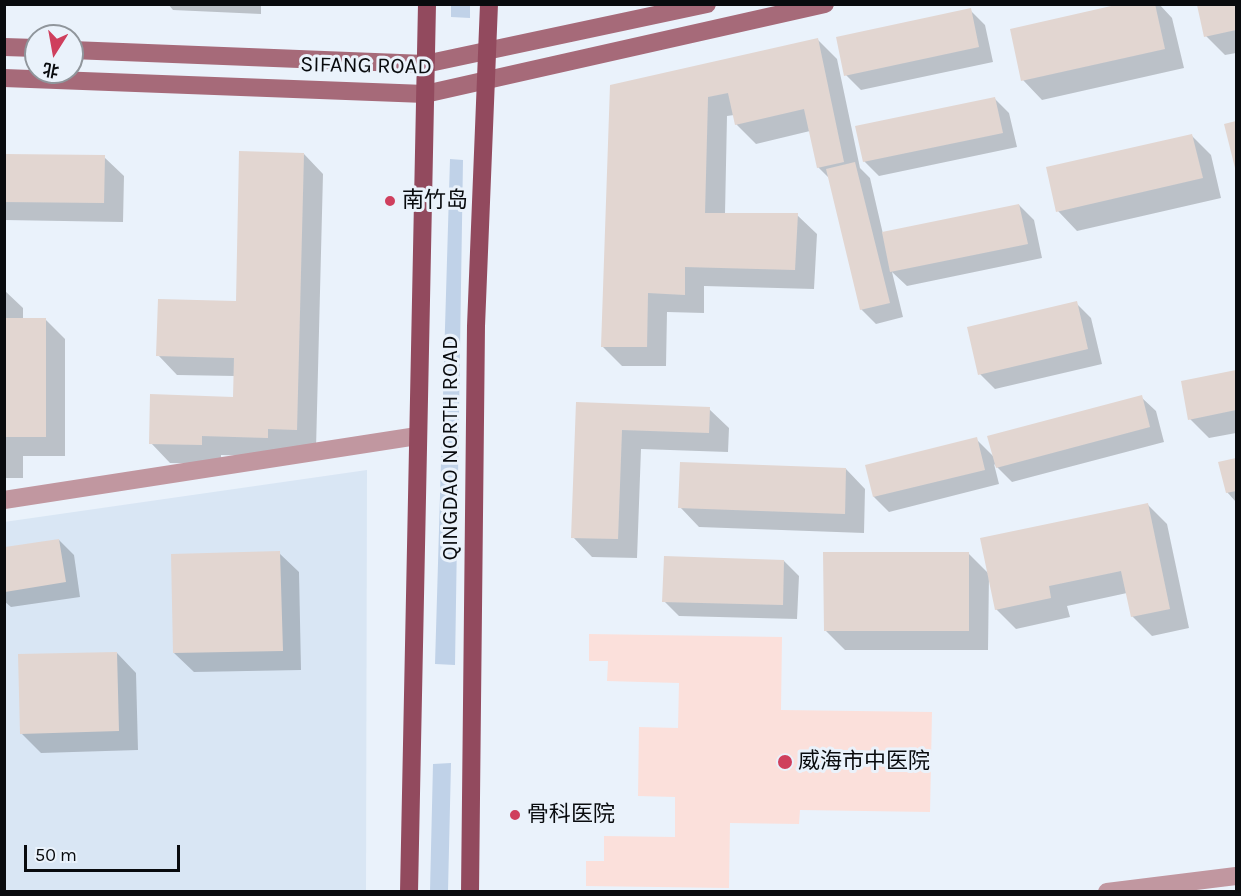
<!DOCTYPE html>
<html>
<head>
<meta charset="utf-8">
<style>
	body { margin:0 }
	#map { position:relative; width:1241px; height:896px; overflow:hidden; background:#eaf2fb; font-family:Karla,"Noto Sans SC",sans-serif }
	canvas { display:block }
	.frame { position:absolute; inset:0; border:6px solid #090b0e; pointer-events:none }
	.north { position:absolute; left:24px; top:24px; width:60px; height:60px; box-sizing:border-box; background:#eaf2fb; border:2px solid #90969c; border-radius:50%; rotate:191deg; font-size:16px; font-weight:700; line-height:24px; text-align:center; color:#090b0e }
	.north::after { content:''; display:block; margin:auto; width:21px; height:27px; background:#cf3f5d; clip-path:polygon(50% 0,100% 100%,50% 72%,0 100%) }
	.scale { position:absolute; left:24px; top:845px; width:156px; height:27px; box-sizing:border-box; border:3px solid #090b0e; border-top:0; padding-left:8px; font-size:18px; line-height:21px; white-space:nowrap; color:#090b0e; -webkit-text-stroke:4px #eaf2fb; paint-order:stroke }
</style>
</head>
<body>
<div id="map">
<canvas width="1241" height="896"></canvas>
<div class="frame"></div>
<div class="north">北</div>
<div class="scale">50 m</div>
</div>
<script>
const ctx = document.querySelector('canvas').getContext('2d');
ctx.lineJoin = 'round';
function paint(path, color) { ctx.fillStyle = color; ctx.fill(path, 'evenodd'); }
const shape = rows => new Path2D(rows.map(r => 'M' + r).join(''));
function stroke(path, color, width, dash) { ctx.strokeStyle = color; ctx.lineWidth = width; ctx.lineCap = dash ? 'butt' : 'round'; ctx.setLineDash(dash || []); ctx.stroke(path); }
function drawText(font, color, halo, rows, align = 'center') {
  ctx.font = font + ' Karla,"Noto Sans SC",sans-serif'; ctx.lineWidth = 6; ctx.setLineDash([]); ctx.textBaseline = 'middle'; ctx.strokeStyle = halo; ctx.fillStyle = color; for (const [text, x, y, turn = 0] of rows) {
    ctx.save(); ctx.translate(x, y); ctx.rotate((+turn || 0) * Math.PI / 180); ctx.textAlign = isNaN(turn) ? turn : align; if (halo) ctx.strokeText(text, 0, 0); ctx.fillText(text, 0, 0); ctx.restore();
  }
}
const built = shape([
	[367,470,366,891,5,891,4,522]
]);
const medical = shape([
	[589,634,782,637,781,710,932,712,930,812,800,810,799,824,730,823,729,888,586,886,586,861,604,861,604,836,675,837,675,797,638,796,639,727,678,728,679,683,607,681,608,661,589,661]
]);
const green = shape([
	[451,5,470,5,470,18,451,17],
	[450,159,463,160,455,665,435,664],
	[451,763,448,891,430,891,433,764]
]);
const shadow = shape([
	[168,4,261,4,261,14,173,10],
	[1127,4,1159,4,1172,18,1184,68,1042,100,1023,80],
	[1199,4,1236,4,1236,53,1225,55,1206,36],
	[970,10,985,25,993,62,861,90,846,75],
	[817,39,837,59,860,168,870,178,883,234,1019,205,1034,220,1042,258,907,286,892,272,903,317,876,324,861,309,829,178,818,167,810,131,756,144,736,124,734,115,727,116,725,214,797,215,817,234,814,289,704,286,704,313,667,312,666,366,622,366,602,346,612,87],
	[995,99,1009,113,1017,147,879,176,864,161],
	[1236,123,1236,168,1226,126],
	[1192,136,1211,155,1221,198,1077,231,1058,211],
	[304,154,323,174,316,449,287,457,221,455,221,464,170,463,151,443,234,398,235,376,177,375,158,355,237,302],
	[4,155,104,157,124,176,123,222,4,220],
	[4,290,23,308,23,319,46,320,65,339,65,456,23,456,23,478,4,478],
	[1076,303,1091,318,1102,364,995,389,980,374],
	[1236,372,1236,433,1209,438,1190,419,1182,382],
	[1141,397,1156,411,1164,442,1012,482,994,464,999,484,889,512,874,497,867,466,976,439,994,457],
	[578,404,709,409,729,428,728,452,641,449,637,558,592,557,573,537],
	[1236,459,1236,502,1227,492,1220,463],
	[846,469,865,489,864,533,699,527,680,507],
	[1147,504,1167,524,1189,628,1152,636,1132,616,1127,593,1067,606,1070,617,1016,629,996,609],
	[59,540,74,555,80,597,11,607,4,601,4,549],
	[279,553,299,572,301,670,194,672,174,653],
	[968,553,989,574,988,650,845,650,825,630],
	[784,561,799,576,797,619,679,616,664,601],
	[117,653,136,673,138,750,41,753,21,733]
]);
const building = shape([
	[1120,4,1155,4,1165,49,1021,81,1010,29],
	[1197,5,1236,5,1236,30,1204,37],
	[971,8,979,47,844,76,836,37],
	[818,38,844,162,817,168,804,109,735,125,728,93,708,97,705,213,798,213,795,270,685,267,685,295,648,293,647,347,601,347,610,85],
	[995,97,1003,133,863,162,855,126],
	[1236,121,1236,168,1235,168,1224,124],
	[1192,134,1203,178,1056,212,1046,167],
	[239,151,304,153,297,430,268,429,268,438,202,436,202,445,149,444,150,394,233,397,234,358,156,356,158,299,236,301],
	[4,154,105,155,104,203,4,202],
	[855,162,890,303,860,310,826,169],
	[1019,204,1028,244,890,272,882,232],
	[1077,301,1088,349,978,375,967,327],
	[4,318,46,318,46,437,4,437],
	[1236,370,1236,410,1188,420,1181,381],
	[1142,395,1150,427,996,468,987,436],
	[576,402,710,407,709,433,622,430,618,539,571,538],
	[977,437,985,470,873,497,865,465],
	[1236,458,1236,491,1226,493,1218,462],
	[680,462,846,468,845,514,678,508],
	[1148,503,1170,609,1131,617,1121,571,1049,586,1051,598,995,610,980,538],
	[59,539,66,582,5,592,5,547],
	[280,551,283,651,173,653,171,554],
	[823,552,969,552,969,631,824,631],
	[664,556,784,560,783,605,662,602],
	[117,652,119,731,20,734,18,654]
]);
const minor = shape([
	[4,500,417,436],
	[1107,892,1236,876]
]);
const secondary = shape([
	[4,47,36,48],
	[72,50,425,64,707,4],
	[4,78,425,94,825,4]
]);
const primary = shape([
	[409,892,427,4],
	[470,892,476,326,489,4]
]);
const markers = [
	[390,201,6,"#cf3f5d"],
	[785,762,8,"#cf3f5d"],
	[515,815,6,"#cf3f5d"]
];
const streetNames = [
	["SIFANG ROAD",366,66,1],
	["QINGDAO NORTH ROAD",451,448,-90]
];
const poiNames = [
	["南竹岛",402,201],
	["威海市中医院",798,762],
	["骨科医院",527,815]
];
paint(built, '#d9e6f4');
paint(medical, '#fbe0db');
paint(green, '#c0d2e8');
paint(shadow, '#0003');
paint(building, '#e2d6d1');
stroke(minor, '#c197a0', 18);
stroke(secondary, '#a66a79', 18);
stroke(primary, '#924a5e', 18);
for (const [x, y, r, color] of markers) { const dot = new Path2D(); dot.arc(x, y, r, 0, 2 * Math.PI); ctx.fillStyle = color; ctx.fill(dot); stroke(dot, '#eaf2fb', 2); }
drawText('22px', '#090b0e', '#eaf2fb', streetNames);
drawText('22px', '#090b0e', '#eaf2fb', poiNames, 'left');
</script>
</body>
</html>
